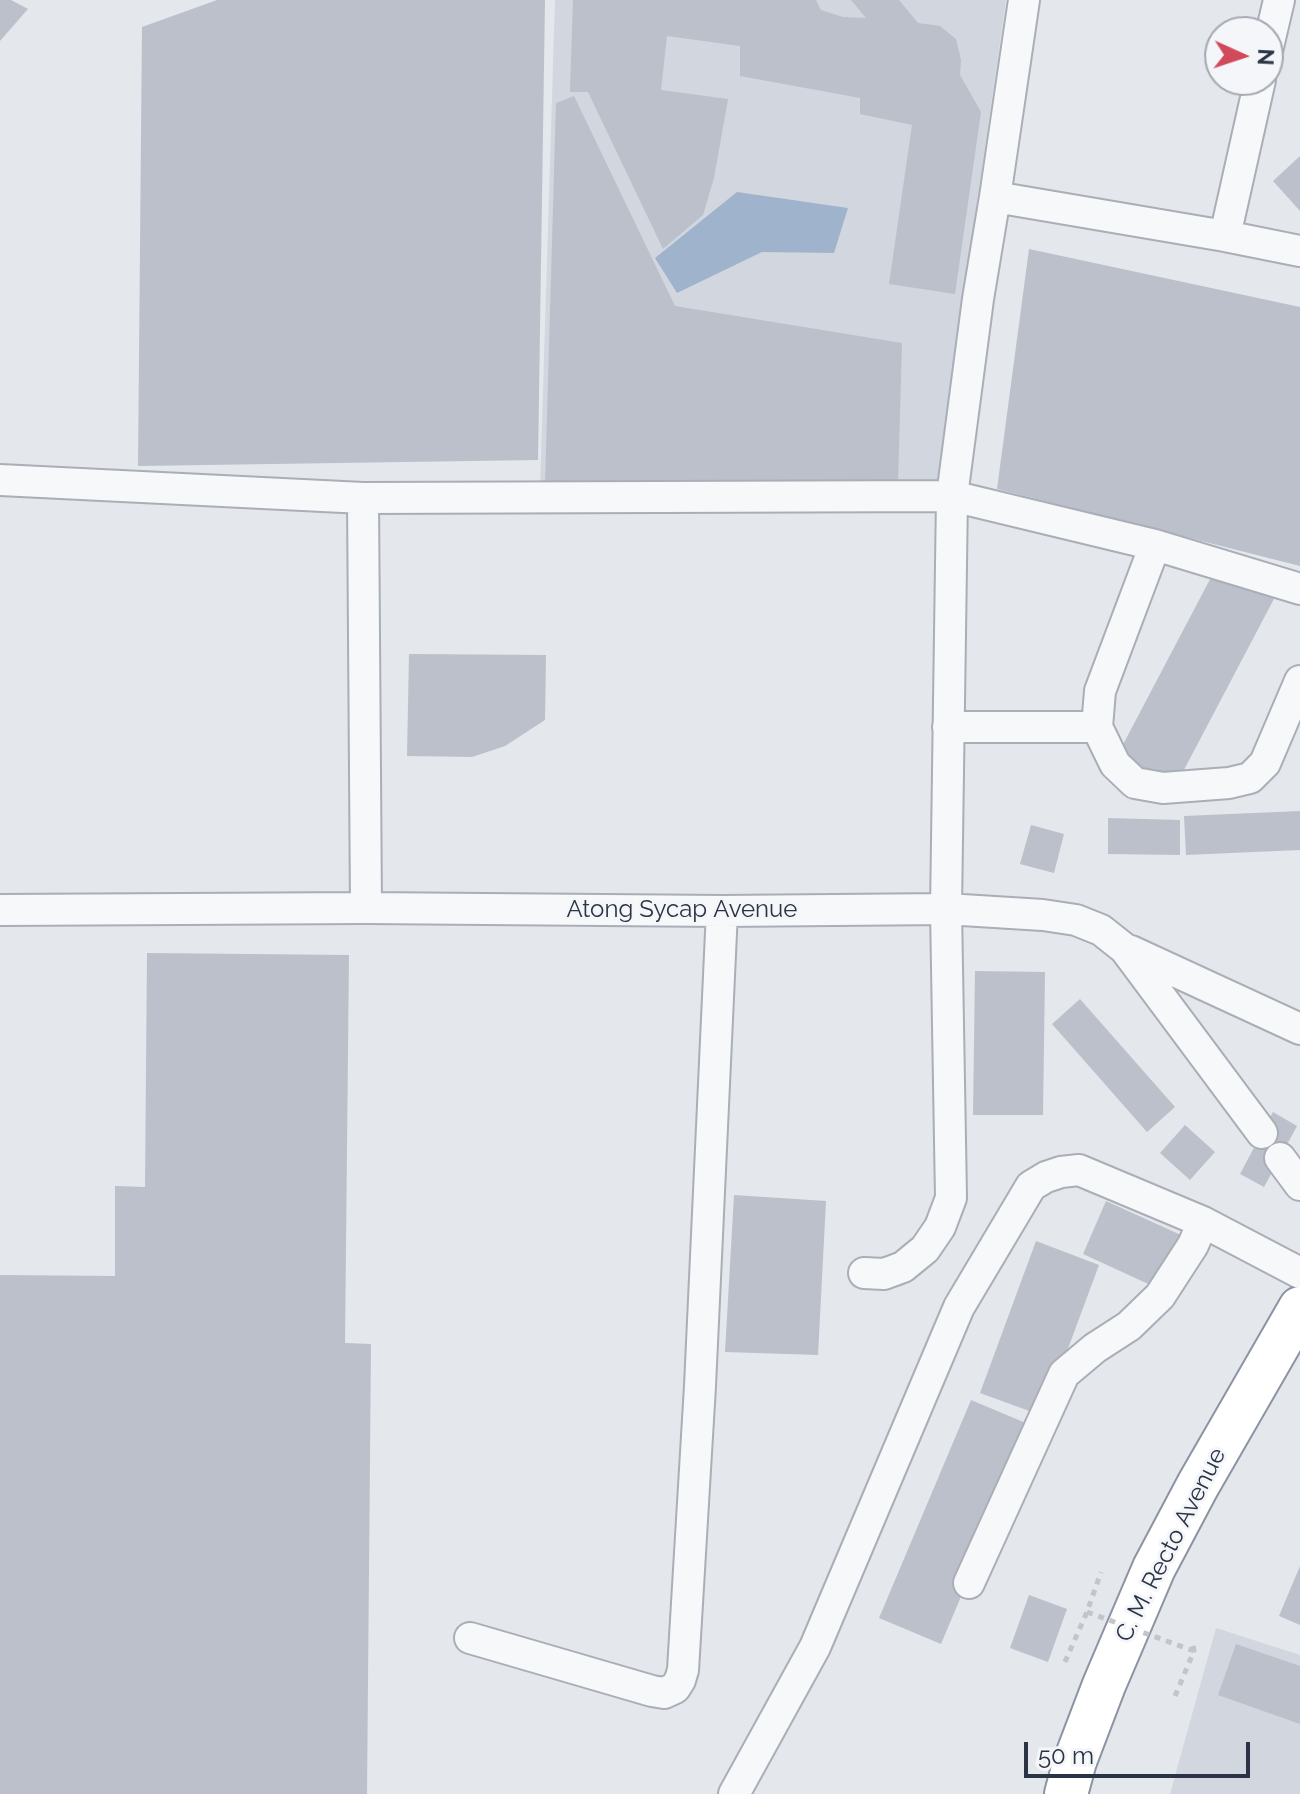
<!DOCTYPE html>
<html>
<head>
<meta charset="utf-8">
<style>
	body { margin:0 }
	#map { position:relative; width:1300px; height:1794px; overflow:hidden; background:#e4e7ec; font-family:Raleway,sans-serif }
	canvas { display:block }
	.north { position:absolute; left:1204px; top:16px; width:80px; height:80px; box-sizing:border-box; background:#f4f6f9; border:2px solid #a4a8b1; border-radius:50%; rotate:93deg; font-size:22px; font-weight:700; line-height:32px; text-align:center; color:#2b3445 }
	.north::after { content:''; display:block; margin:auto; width:28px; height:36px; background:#d1495b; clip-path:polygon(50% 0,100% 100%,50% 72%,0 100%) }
	.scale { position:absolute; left:1024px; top:1742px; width:226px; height:36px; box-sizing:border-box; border:4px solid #2b3445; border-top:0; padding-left:10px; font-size:24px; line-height:28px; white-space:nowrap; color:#2b3445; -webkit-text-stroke:6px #f4f6f9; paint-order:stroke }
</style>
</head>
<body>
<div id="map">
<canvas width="1300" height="1794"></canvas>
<div class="north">N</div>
<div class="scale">50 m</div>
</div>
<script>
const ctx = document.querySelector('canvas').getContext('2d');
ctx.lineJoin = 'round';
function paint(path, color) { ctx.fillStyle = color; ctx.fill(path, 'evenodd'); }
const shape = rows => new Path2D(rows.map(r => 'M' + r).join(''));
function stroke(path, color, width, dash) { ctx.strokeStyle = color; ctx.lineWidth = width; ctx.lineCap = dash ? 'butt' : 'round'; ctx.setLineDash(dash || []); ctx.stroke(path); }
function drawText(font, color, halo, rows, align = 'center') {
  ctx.font = font + ' Raleway,sans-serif'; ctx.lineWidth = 6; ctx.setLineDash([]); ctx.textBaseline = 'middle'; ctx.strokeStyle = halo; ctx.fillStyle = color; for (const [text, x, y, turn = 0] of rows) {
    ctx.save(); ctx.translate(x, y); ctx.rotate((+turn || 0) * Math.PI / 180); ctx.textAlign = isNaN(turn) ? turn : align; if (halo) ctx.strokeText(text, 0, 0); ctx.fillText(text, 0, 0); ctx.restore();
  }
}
const built = shape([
	[555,0,1006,0,970,252,940,485,540,490],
	[1216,1628,1300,1655,1300,1794,1170,1794]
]);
const water = shape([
	[737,192,848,208,834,253,762,252,677,293,655,258]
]);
const building = shape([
	[0,0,11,0,28,9,0,41],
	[217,0,545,0,538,460,138,466,142,27],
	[573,0,816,0,821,10,843,17,866,18,851,0,899,0,918,23,940,26,956,39,961,60,960,75,981,112,955,294,889,284,912,125,860,114,860,98,740,76,740,46,667,36,661,90,728,99,714,178,703,215,663,249,588,92,570,92],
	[574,96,675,306,902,343,898,484,545,485,556,103],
	[1300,156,1300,211,1273,181],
	[1029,249,1300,307,1300,566,997,489],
	[1217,566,1275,597,1176,785,1118,754],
	[409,654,546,655,545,720,505,746,472,757,407,756],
	[1300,811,1300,850,1186,855,1184,816],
	[1108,818,1180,820,1180,855,1108,854],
	[1031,825,1064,834,1054,873,1020,864],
	[147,953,349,955,345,1343,371,1344,367,1794,0,1794,0,1275,115,1276,115,1186,145,1187],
	[975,971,1045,972,1043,1115,973,1115],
	[1080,999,1175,1107,1147,1132,1052,1024],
	[1273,1112,1297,1126,1264,1187,1240,1174],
	[1185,1125,1215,1152,1190,1180,1160,1153],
	[734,1195,826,1201,818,1355,725,1352],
	[1106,1201,1181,1235,1157,1288,1083,1254],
	[1036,1241,1099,1265,1043,1416,980,1393],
	[971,1400,1033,1426,941,1644,879,1618],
	[1300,1566,1300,1625,1279,1616],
	[1029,1595,1067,1609,1048,1662,1010,1648],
	[1236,1644,1300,1666,1300,1724,1218,1695]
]);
const path = shape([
	[1065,1662,1087,1612,1101,1572],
	[1175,1696,1194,1651,1193,1644]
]);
const minor = shape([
	[1268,47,1279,0],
	[995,197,1225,236,1300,251],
	[1225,236,1260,80],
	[0,480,363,498,952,496,1155,545,1300,589],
	[363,498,366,908],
	[1155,545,1100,691,1097,727,1115,764,1135,783,1163,788,1229,783,1250,778,1265,763,1300,681],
	[948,727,1097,727],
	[0,910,366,908,722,911,946,909,1043,915,1076,920,1101,930,1125,949,1262,1133],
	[1131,951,1300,1029],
	[1280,1158,1300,1185],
	[864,1273,884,1274,903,1267,925,1249,940,1227,951,1198,946,909,952,496,978,299,995,197,1024,0],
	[969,1583,1064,1374,1095,1348,1129,1326,1160,1296,1193,1245,1203,1222],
	[470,1638,652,1691,664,1693,675,1688,680,1680,683,1670,700,1386,722,911],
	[734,1794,815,1647,959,1307,1031,1186,1046,1177,1061,1172,1079,1170,1203,1222,1300,1273]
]);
const highway = shape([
	[1066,1794,1075,1761,1104,1685,1154,1568,1198,1485,1300,1308]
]);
const pathBridge = shape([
	[1087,1612,1194,1651]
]);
const streetNames = [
	["Atong Sycap Avenue",682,910],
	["C. M. Recto Avenue",1171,1545,-63]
];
paint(built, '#d2d6de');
paint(water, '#9fb4cc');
paint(building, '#bbc0ca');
stroke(minor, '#a9aeb7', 34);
stroke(highway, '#8b94a3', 46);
stroke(path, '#c2c5cb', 5, [6, 6]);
stroke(minor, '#f7f8fa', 30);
stroke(highway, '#fff', 42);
stroke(pathBridge, '#c2c5cb', 5, [6, 6]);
drawText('24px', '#2b3445', '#f4f6f9', streetNames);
</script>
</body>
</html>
